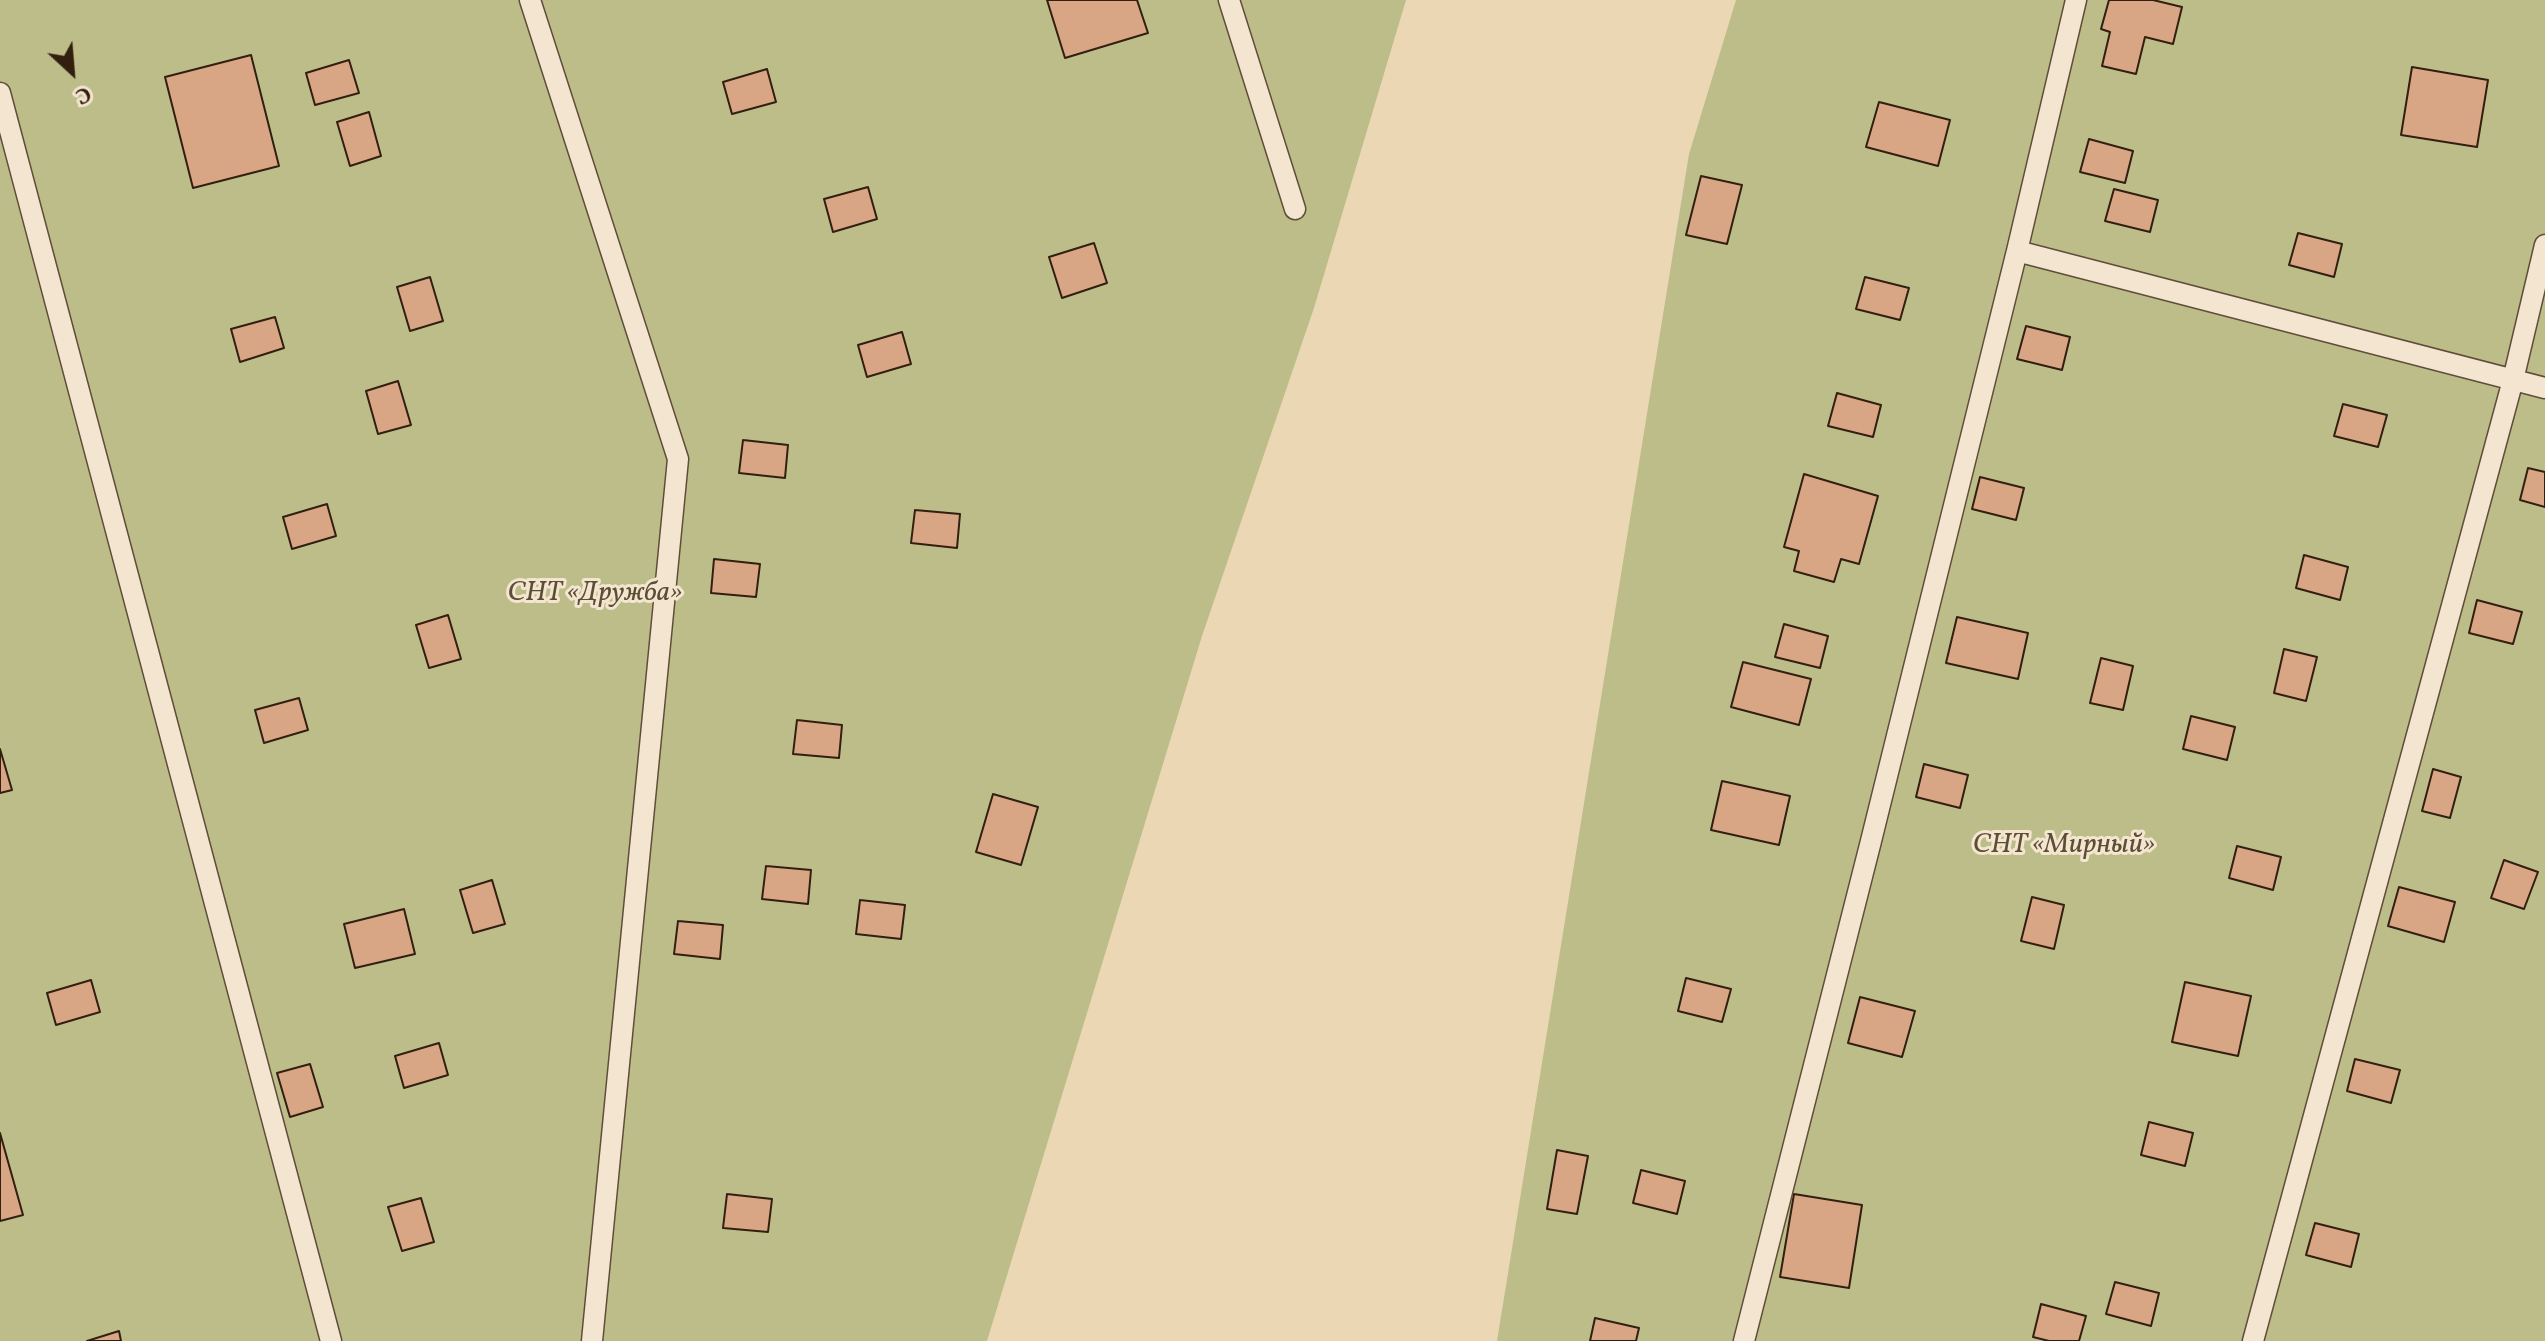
<!DOCTYPE html>
<html>
<head>
<meta charset="utf-8">
<style>
	body { margin:0 }
	#map { position:relative; width:2545px; height:1341px; overflow:hidden; background:#ecd7b5; font-family:Vollkorn,serif }
	canvas { display:block }
	.north { position:absolute; left:32px; top:32px; width:80px; height:80px; -webkit-text-stroke:6px #f3e5cf; paint-order:stroke; rotate:154deg; font-size:22px; font-weight:700; line-height:32px; text-align:center; color:#321f10 }
	.north::after { content:''; display:block; margin:auto; width:28px; height:36px; background:#321f10; clip-path:polygon(50% 0,100% 100%,50% 72%,0 100%) }
</style>
</head>
<body>
<div id="map">
<canvas width="2545" height="1341"></canvas>
<div class="north">С</div>
</div>
<script>
const ctx = document.querySelector('canvas').getContext('2d');
ctx.lineJoin = 'round';
function paint(path, color) { ctx.fillStyle = color; ctx.fill(path, 'evenodd'); }
const shape = rows => new Path2D(rows.map(r => 'M' + r).join(''));
function stroke(path, color, width, dash) { ctx.strokeStyle = color; ctx.lineWidth = width; ctx.lineCap = dash ? 'butt' : 'round'; ctx.setLineDash(dash || []); ctx.stroke(path); }
function drawText(font, color, halo, rows, align = 'center') {
  ctx.font = font + ' Vollkorn,serif'; ctx.lineWidth = 6; ctx.setLineDash([]); ctx.textBaseline = 'middle'; ctx.strokeStyle = halo; ctx.fillStyle = color; for (const [text, x, y, turn = 0] of rows) {
    ctx.save(); ctx.translate(x, y); ctx.rotate((+turn || 0) * Math.PI / 180); ctx.textAlign = isNaN(turn) ? turn : align; if (halo) ctx.strokeText(text, 0, 0); ctx.fillText(text, 0, 0); ctx.restore();
  }
}
const green = shape([
	[0,0,1406,0,1314,308,1202,636,987,1341,0,1341],
	[1736,0,2545,0,2545,1341,1497,1341,1689,154]
]);
const building = shape([
	[1047,0,1137,0,1148,33,1065,58,1047,0],
	[2109,0,2153,0,2182,7,2173,44,2145,37,2136,74,2102,66,2110,32,2101,29,2109,0],
	[251,55,279,166,193,188,165,77,251,55],
	[349,60,359,93,315,105,306,73,349,60],
	[2412,67,2488,80,2477,147,2401,135,2412,67],
	[767,69,776,102,732,114,723,82,767,69],
	[1879,102,1950,120,1938,166,1866,147,1879,102],
	[369,112,381,156,350,166,337,122,369,112],
	[2089,139,2133,151,2125,183,2080,172,2089,139],
	[1701,176,1742,185,1727,244,1686,235,1701,176],
	[868,187,877,219,833,232,824,199,868,187],
	[2114,189,2158,200,2150,232,2105,221,2114,189],
	[2298,233,2342,244,2334,277,2289,265,2298,233],
	[1094,243,1107,283,1062,298,1049,257,1094,243],
	[430,277,443,321,410,331,397,287,430,277],
	[1865,277,1909,288,1900,320,1856,309,1865,277],
	[275,317,284,348,240,362,231,329,275,317],
	[2026,326,2070,337,2062,370,2017,359,2026,326],
	[902,332,911,364,867,377,858,345,902,332],
	[398,381,411,425,378,434,366,391,398,381],
	[1837,393,1881,405,1873,437,1828,426,1837,393],
	[2343,404,2387,415,2378,447,2334,436,2343,404],
	[743,440,788,445,785,478,739,473,743,440],
	[2528,468,2545,472,2545,507,2520,500,2528,468],
	[1804,474,1878,496,1859,564,1841,559,1834,582,1794,571,1799,551,1784,547,1804,474],
	[1980,477,2024,488,2016,520,1972,509,1980,477],
	[327,504,336,536,292,549,283,517,327,504],
	[915,510,960,514,957,548,911,543,915,510],
	[2304,555,2348,567,2340,600,2296,588,2304,555],
	[714,559,760,564,756,597,711,593,714,559],
	[2477,600,2522,612,2513,644,2469,633,2477,600],
	[448,615,461,659,429,668,416,625,448,615],
	[1957,617,2028,633,2018,679,1946,663,1957,617],
	[1784,624,1828,636,1820,668,1775,657,1784,624],
	[2284,649,2317,657,2306,701,2274,693,2284,649],
	[2101,658,2133,666,2123,710,2090,703,2101,658],
	[1743,662,1811,679,1799,725,1731,707,1743,662],
	[299,698,308,730,264,743,255,710,299,698],
	[2191,716,2235,727,2227,760,2183,749,2191,716],
	[797,720,842,725,839,758,793,754,797,720],
	[0,749,12,790,0,793,0,749],
	[1924,764,1968,775,1960,808,1916,797,1924,764],
	[2433,769,2461,777,2450,818,2422,811,2433,769],
	[1722,781,1790,796,1779,845,1711,830,1722,781],
	[993,794,1038,807,1021,865,976,852,993,794],
	[2237,846,2281,857,2273,890,2229,878,2237,846],
	[2504,860,2538,872,2524,909,2491,898,2504,860],
	[766,866,811,870,808,904,762,899,766,866],
	[492,880,505,924,473,933,460,890,492,880],
	[2399,887,2455,902,2444,942,2388,926,2399,887],
	[2032,897,2064,905,2054,949,2021,941,2032,897],
	[860,900,905,905,901,939,856,934,860,900],
	[404,909,415,954,355,968,344,924,404,909],
	[678,921,723,925,720,959,674,954,678,921],
	[1686,978,1731,989,1722,1022,1678,1011,1686,978],
	[91,980,100,1012,56,1025,47,993,91,980],
	[2185,982,2251,996,2238,1056,2172,1042,2185,982],
	[1860,997,1915,1011,1902,1057,1848,1043,1860,997],
	[439,1043,448,1075,404,1088,395,1056,439,1043],
	[2355,1059,2400,1070,2391,1103,2347,1091,2355,1059],
	[310,1064,323,1107,290,1117,277,1073,310,1064],
	[2149,1122,2193,1133,2185,1166,2141,1155,2149,1122],
	[0,1133,23,1215,0,1221,0,1133],
	[1557,1150,1588,1156,1577,1214,1547,1209,1557,1150],
	[1641,1170,1685,1181,1677,1214,1633,1203,1641,1170],
	[727,1194,772,1199,768,1232,723,1228,727,1194],
	[1794,1194,1862,1205,1849,1288,1780,1277,1794,1194],
	[421,1198,434,1242,402,1251,388,1207,421,1198],
	[2315,1223,2359,1234,2351,1267,2306,1255,2315,1223],
	[2115,1282,2159,1293,2151,1326,2106,1314,2115,1282],
	[2041,1304,2086,1316,2079,1341,2049,1341,2033,1337,2041,1304],
	[1595,1318,1639,1328,1636,1341,1590,1341,1595,1318],
	[119,1331,121,1341,87,1341,119,1331]
]);
const service = shape([
	[530,0,678,459,592,1341],
	[1229,0,1295,209],
	[0,93,331,1341],
	[2017,251,2545,388],
	[1744,1341,1870,845,2017,251,2076,0],
	[2253,1341,2513,380,2545,245]
]);
const parkNames = [
	["СНТ «Дружба»",595,595],
	["СНТ «Мирный»",2064,847]
];
paint(green, '#bdbd8a');
paint(building, '#d8a585');
stroke(building, '#321f10', 2);
stroke(service, '#604d39', 23);
stroke(service, '#f3e5cf', 20);
drawText('italic 28px', '#5c4e35', '#f3e5cf', parkNames);
</script>
</body>
</html>
